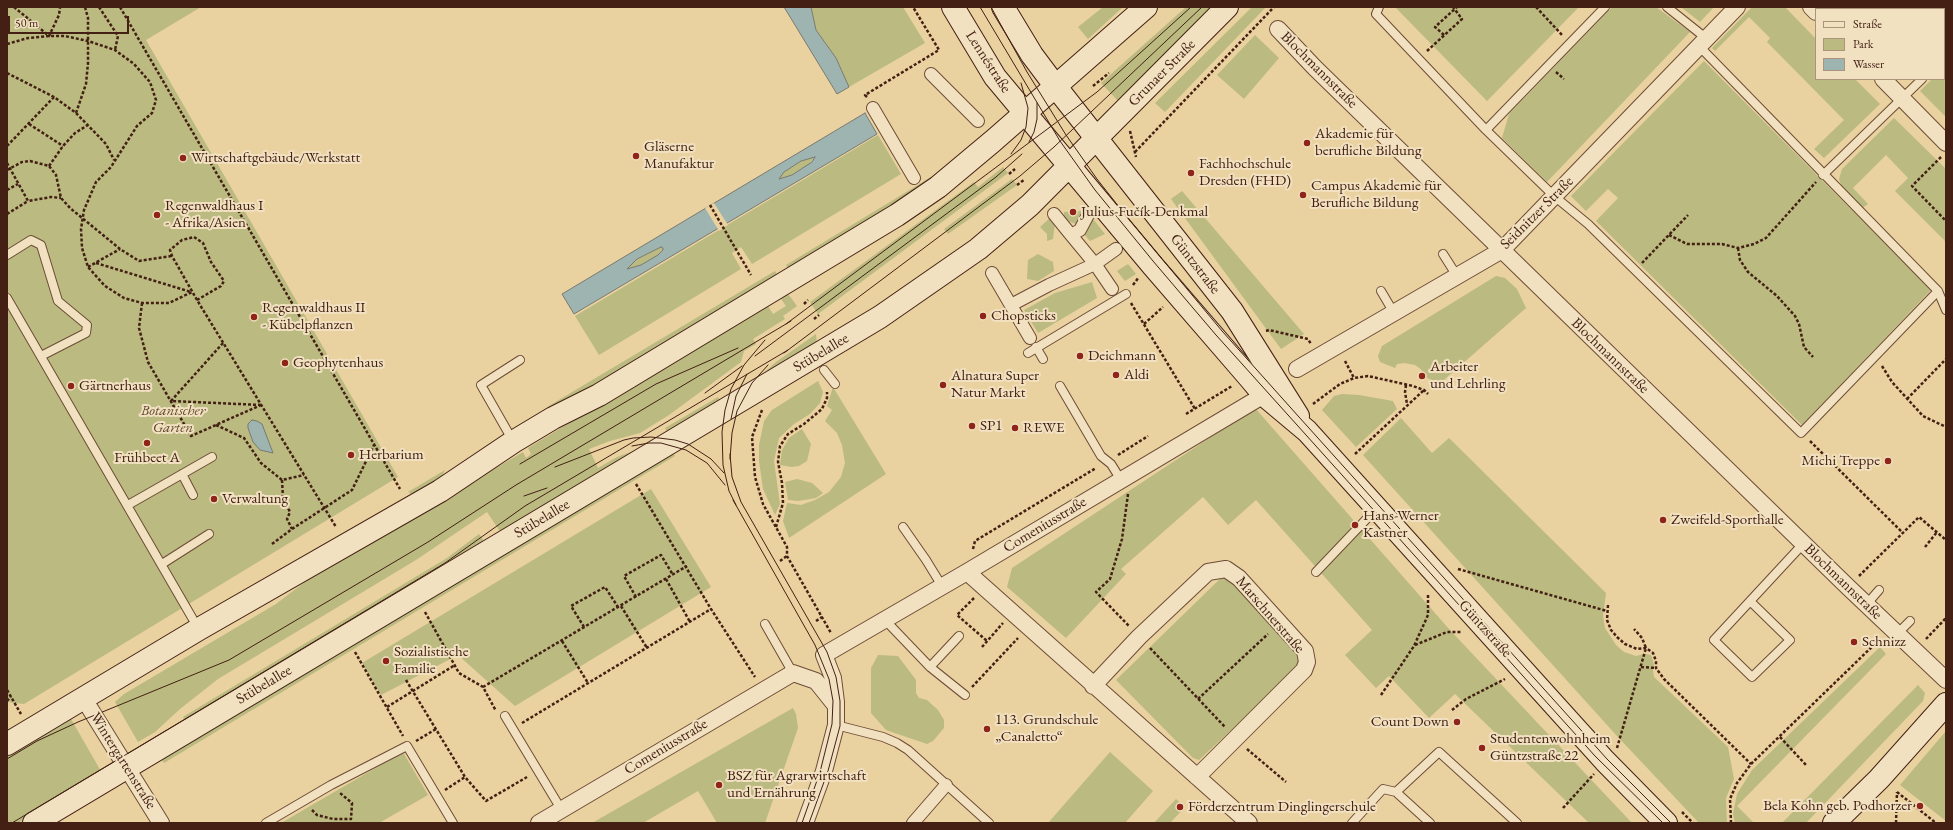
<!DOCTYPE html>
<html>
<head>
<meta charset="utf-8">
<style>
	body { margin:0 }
	#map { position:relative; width:1953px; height:830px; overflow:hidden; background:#ead1a0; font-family:"EB Garamond",serif }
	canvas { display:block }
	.frame { position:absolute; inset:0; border:8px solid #432013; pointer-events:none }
	.legend { position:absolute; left:1815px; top:8px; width:130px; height:72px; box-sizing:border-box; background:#f1e1c1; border:1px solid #ab947b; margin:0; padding:5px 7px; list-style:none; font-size:12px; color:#432013 }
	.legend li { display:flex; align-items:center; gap:8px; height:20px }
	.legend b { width:20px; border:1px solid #ab947b }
	.scale { position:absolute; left:8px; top:16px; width:121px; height:18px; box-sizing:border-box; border:2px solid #432013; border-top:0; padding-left:5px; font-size:12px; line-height:14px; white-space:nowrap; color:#432013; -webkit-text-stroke:3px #f1e1c1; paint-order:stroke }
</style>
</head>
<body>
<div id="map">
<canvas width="1953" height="830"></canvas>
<div class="frame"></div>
<ul class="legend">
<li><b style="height:5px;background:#f1e1c1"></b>Straße</li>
<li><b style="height:11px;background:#baba81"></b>Park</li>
<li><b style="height:11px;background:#9db4b0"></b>Wasser</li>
</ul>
<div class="scale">50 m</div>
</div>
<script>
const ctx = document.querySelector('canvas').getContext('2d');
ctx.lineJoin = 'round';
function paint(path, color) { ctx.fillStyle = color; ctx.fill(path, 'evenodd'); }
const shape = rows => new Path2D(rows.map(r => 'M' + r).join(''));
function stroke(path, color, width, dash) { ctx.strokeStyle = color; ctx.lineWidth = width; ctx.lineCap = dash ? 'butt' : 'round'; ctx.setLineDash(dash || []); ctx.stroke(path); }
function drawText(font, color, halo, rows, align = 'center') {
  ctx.font = font + ' "EB Garamond",serif'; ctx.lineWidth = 4; ctx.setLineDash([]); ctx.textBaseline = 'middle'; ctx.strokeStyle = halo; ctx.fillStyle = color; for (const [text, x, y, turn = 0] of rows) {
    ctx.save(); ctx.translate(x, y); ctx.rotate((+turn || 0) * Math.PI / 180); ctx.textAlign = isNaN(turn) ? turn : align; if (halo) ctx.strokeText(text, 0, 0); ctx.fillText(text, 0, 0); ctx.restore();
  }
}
const green = shape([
	[7,7,201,7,146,40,398,477,24,704,7,702],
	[811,7,903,7,925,43,849,87,836,58,816,30],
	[1103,7,1123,7,1088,39,1078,27],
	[1186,7,1217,7,1120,103,1101,83],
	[1252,7,1266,7,1165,112,1155,103],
	[1395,7,1579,7,1487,101],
	[1612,7,1656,7,1690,32,1547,182,1502,138,1509,114],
	[1681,7,1714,7,1700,22],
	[1752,7,1785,7,1816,39,1816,79,1855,79,1880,104,1824,158,1814,149,1844,120,1767,42,1770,38,1749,17,1715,51,1712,48],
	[1255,35,1279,58,1244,99,1217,75],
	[1704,61,1931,290,1802,425,1596,221,1618,198,1608,189,1586,211,1571,196],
	[1946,65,1946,117,1920,91,1932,79,1944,79,1944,67],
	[1894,118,1946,169,1946,242,1895,191,1908,178,1886,155,1853,188,1868,204,1861,209,1842,188,1839,179,1842,169],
	[878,135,901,174,752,264,741,247,732,253,741,269,599,355,575,316],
	[815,157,809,164,792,175,778,179,784,172,801,161],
	[1003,167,1008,173,818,314,810,302,974,182,978,187],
	[944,171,901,201,788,269,786,265,931,177],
	[1012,179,1017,185,948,234,944,229],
	[1182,191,1304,334,1281,349,1171,199],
	[1081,211,1081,219,1076,224,1064,220,1064,212],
	[1051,217,1055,223,1053,239,1047,241,1047,234,1040,227],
	[1093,219,1105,234,1090,241,1084,234,1087,224],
	[661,247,663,248,663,250,658,255,641,265,627,269,637,259],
	[1038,254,1053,262,1054,271,1038,281,1027,279,1028,260],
	[1128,264,1136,274,1125,281,1117,271],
	[775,271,778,276,583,393,547,407],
	[1496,276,1505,278,1517,289,1526,308,1437,386,1432,380,1420,375,1422,370,1415,365,1404,363,1397,364,1395,368,1380,362,1378,356,1382,346],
	[1092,282,1097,298,1038,333,1024,310,1055,293],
	[786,291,797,306,783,316,785,319,753,339,756,344,744,351,741,362,669,415,640,433,610,441,589,449,598,468,617,457,639,449,505,532,499,530,487,512,416,560,218,679,180,709,155,732,138,742,115,702,124,694,276,604,314,575,523,452,526,458,531,454,528,448,766,303,773,314,786,306,779,296],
	[816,334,817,345,769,374,767,370,776,362],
	[818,381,823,392,820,403,810,414,794,424,779,438,774,461,780,504,775,515,763,489,759,461,759,445,764,421,772,410],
	[833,387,886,474,789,538,783,521,787,503,801,505,815,500,829,492,841,477,845,463,842,445,837,433,825,421,832,410,827,406],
	[1342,394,1359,395,1393,401,1397,409,1356,447,1322,410,1334,396],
	[718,397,722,403,669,435,665,428],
	[1255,408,1449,629,1632,823,1589,823,1455,694,1429,718,1389,676,1376,688,1345,655,1372,630,1256,500,1228,525,1203,497,1121,569,1126,574,1066,638,1007,587,1012,568],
	[1401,418,1432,453,1449,438,1606,593,1603,616,1605,628,1616,645,1624,652,1636,656,1644,654,1651,655,1654,664,1653,670,1654,677,1728,747,1734,779,1726,798,1727,823,1699,823,1617,736,1363,455],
	[802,429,811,444,807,461,799,466,792,467,780,465,782,450,789,438],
	[673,453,675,456,164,763,161,759],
	[445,470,440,480,415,496,408,492],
	[797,479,812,483,823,493,816,498,798,501,788,500,785,482],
	[651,489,711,587,515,706,458,655,381,695,362,663],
	[479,534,486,544,186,723,183,717,186,715,447,558],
	[1224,575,1301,655,1300,666,1199,760,1193,758,1116,680],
	[1880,647,1886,654,1737,806,1754,823,1735,823,1733,814,1737,794,1752,770],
	[878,655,898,656,916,680,916,693,919,698,927,700,938,710,944,720,944,728,933,741,927,744,886,730,871,713,871,668],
	[1918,685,1925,693,1923,701,1806,823,1782,823],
	[793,708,796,714,798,728,765,823,717,823,698,791,643,823,592,823],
	[71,719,102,773,18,823,7,823,7,752,55,723],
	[1946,731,1946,821,1900,785],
	[403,752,428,795,379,823,281,823],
	[1110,752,1153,791,1125,823,1048,823],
	[1176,799,1185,807,1170,823,1154,823]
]);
const water = shape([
	[784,7,811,7,816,30,836,58,849,87,837,94,784,7],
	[865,113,877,134,574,314,562,294,865,113],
	[815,157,812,162,792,175,779,179,784,172,801,161,815,157],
	[661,247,663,248,663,250,658,255,641,265,627,269,637,259,661,247],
	[252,420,257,421,262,424,273,453,260,450,253,442,248,428,248,424,252,420]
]);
const pier = shape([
	[714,203,728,225,719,231,705,208]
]);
const path = shape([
	[14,7,49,36,59,15,60,7],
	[99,7,118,36,115,50],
	[120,7,400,489],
	[1536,7,1563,36],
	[1890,7,1892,9],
	[1444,35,1435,27,1457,7],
	[7,44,28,38,49,36,65,36,88,41,115,50,134,64,150,82,156,100,152,113,137,126,111,167,96,182,84,210,81,229,82,248,88,267,105,286,124,298,142,303,169,303,192,292],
	[1427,51,1462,19,1453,7],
	[1556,72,1564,79],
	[7,73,54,97,76,113,106,144,114,160],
	[1093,86,1109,73],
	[867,97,865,95,939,50,913,7],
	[76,113,86,84,88,63,88,18,85,7],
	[29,124,63,146],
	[1130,131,1136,157],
	[7,146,54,97],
	[1135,152,1274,7],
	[1941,157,1912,186,1946,221],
	[7,163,28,201,51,197,61,198],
	[49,166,63,146,75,133,88,125],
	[7,170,22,162,30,161,49,166,56,175,61,198,70,208,120,249,139,261,172,256],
	[1009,174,1015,169],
	[1017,185,1024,180],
	[7,190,18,184],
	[710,205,751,275],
	[7,214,28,201],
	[1669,235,1687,244,1722,244,1738,248,1754,244,1766,238,1816,182],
	[1738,248,1740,260,1748,272,1777,296,1795,316,1799,324,1804,347,1813,357],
	[96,263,191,292],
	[1642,263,1688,215],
	[88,267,120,249],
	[1133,285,1139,277],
	[197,300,221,286,224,281,211,262,203,243,194,237,182,240,170,250,172,256,197,300,336,527],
	[142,303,139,328,148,362,191,436,261,405],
	[1131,303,1195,409],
	[804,304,808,300],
	[814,319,819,315],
	[1144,324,1163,307],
	[1266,331,1269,330,1308,339,1311,344],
	[223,343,171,401,261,405],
	[1345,361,1354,378],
	[1882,366,1892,382,1923,416,1946,427],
	[1406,385,1405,392,1407,404],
	[1907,399,1946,359],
	[1313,404,1340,384,1354,378,1368,376,1413,386,1424,390,1428,394],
	[762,410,752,437,755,477,763,504,787,547,787,556,831,633],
	[1186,414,1232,386],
	[216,425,244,438,261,463,282,480,304,475],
	[1810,441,1903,533],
	[1355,454,1424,390],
	[1118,455,1148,436],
	[282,480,283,498,290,512,287,519,292,529],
	[636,484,711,609,755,677],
	[1128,494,1122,539,1110,579,1096,592,1129,626],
	[776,527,783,503,782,483,778,462,780,446,788,434,804,424,822,409,827,398,827,392],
	[272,544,292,529,352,490,374,445],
	[1925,547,1937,532],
	[973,549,975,541,1096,468],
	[780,561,787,556],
	[1458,569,1607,611],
	[1859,576,1919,517,1946,540],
	[666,579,690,622],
	[636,597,624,576,661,555,673,575],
	[974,598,957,615,987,641],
	[1608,605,1607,620,1611,630,1617,637,1625,644,1637,649,1646,648,1653,653,1656,661,1656,668,1664,679,1751,764],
	[621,606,647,648],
	[425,612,459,673,483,687,496,711],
	[816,621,822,617],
	[584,627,571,606,605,587,618,607],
	[1926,639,1946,618],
	[562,641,588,683],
	[1415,645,1447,632,1461,632],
	[982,647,1003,623],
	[1150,648,1225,727],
	[355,652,403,736],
	[1641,667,1656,668],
	[406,680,465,777,486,801,527,777],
	[483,687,687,566],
	[972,687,1018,638],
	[7,690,21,714],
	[1381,695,1414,646,1428,615,1428,595],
	[1198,699,1268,634],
	[7,701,11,696],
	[387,707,455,665],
	[1452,710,1466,699,1505,679],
	[522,723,711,609],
	[1780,737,1806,765],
	[416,741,436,729],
	[1617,748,1646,648,1642,638,1634,629],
	[1247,749,1286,782],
	[445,790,465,777],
	[1897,792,1936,823],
	[1563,808,1594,774],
	[312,810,317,815,333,819,351,819,352,803,340,793],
	[1682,812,1693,823],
	[1731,823,1730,799,1737,783,1751,764,1880,639],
	[1896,823,1897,792]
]);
const service = shape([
	[1379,7,1376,14,1486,130,1554,196,1588,224,1801,433,1938,291],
	[1667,7,1707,39],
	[1699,46,1938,291,1946,310],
	[1944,58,1946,56],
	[1486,130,1605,7],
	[1823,175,1922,79],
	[1443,254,1457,276],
	[7,255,31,240,41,245,58,301,87,325,86,333,41,356],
	[1381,291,1394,313],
	[7,298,198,628],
	[1036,347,1043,359],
	[1028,353,1126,294],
	[824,370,835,384],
	[1060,386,1101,456,1111,464,1121,480],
	[513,441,481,385,520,360],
	[182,474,193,495],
	[128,505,212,457],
	[903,527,926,560,942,586],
	[162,564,209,534],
	[1316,572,1376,509],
	[1750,601,1790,640,1752,677,1714,640,1803,544],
	[1866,605,1879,590],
	[885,620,930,667,965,695],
	[765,624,793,673],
	[1897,634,1910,621],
	[930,667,959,636],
	[505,716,561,809],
	[836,725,883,737,897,743,908,750,989,823],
	[1396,792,1439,752,1517,823],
	[266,823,331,785,407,746,453,823],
	[1352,823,1383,789,1396,792,1430,823]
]);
const pedestrian = shape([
	[931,74,978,121],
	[873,108,914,178],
	[1054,214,1071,235,1080,230,1089,213],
	[992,273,1030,338],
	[1112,289,1095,264,1116,249],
	[1011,305,1049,285,1095,264,1071,235],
	[913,823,946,785]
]);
const minor = shape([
	[1811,7,1816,12],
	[1278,29,1315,68,1848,587,1946,680],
	[1883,79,1946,143],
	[1297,369,1502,250,1737,7],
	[967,572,1249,823],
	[1093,686,1139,637,1208,572,1226,569,1239,578,1305,651,1307,662,1304,670,1197,777],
	[84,699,161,823],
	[539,823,793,673,816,681,836,706],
	[805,823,824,771,836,725,836,702,833,678,824,655,967,572,1264,395]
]);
const secondary = shape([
	[953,7,995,77,1153,266,1248,376,1264,395,1307,431,1605,761,1666,823],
	[1003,7,1032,55,1056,87,1232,311,1298,416],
	[7,744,199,629,440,491,513,442,553,418,599,395,897,215,938,187,993,141,1146,7],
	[34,823,880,317,978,249,1030,205,1227,7],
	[1834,823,1879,779,1946,704]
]);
const tram = shape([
	[980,7,1060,141,1095,190,1153,261,1216,335,1595,756,1663,823],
	[991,7,1027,72,1066,135,1097,179,1123,212,1222,331,1299,417,1607,759,1671,823],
	[1029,142,1034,132,1037,119,1037,103],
	[1011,154,1021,140,1026,127,1028,108,1021,83],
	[786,324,1097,92,1191,7],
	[784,353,1020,176,1054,147,1202,7],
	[755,356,996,177,1022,154],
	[705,393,742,366],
	[731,419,736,396,747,374],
	[632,446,649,443,661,443,686,450,707,463,725,485],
	[730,454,732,477,741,502,827,652,836,677,840,701,840,726,828,771,809,823],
	[730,459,732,433,737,411,752,383,768,365],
	[520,464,656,384,738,348],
	[555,467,624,440,633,438,651,437,675,440,688,444,711,459,724,473],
	[524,496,547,488],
	[733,500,815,645,829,679,833,701,832,724,820,772,802,823],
	[736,505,729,491,723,465,722,432,725,410,731,389,744,365,765,340],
	[7,759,37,741,78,722,229,660,428,542,516,485,791,321],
	[12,823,445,563,525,506,788,350]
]);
const markers = [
	[1307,143,4,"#8f2418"],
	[636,156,4,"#8f2418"],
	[183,158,4,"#8f2418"],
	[1191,173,4,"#8f2418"],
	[1303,195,4,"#8f2418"],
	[1073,212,4,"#8f2418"],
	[157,215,4,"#8f2418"],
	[983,316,4,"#8f2418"],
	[254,317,4,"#8f2418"],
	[1080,356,4,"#8f2418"],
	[285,363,4,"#8f2418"],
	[1116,375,4,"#8f2418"],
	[1422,376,4,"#8f2418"],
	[943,385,4,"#8f2418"],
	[71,386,4,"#8f2418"],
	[972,426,4,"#8f2418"],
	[1015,428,4,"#8f2418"],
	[147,443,4,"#8f2418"],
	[351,455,4,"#8f2418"],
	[1888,461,4,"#8f2418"],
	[214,499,4,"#8f2418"],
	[1663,520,4,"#8f2418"],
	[1355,525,4,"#8f2418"],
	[1854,642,4,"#8f2418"],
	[386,661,4,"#8f2418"],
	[1457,722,4,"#8f2418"],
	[987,729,4,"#8f2418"],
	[1482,748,4,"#8f2418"],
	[719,785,4,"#8f2418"],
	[1920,806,4,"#8f2418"],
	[1180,807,4,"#8f2418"]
];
const streetNames = [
	["Lennéstraße",988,62,57],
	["Blochmannstraße",1319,70,45],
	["Grunaer Straße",1162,73,-45],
	["Seidnitzer Straße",1537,213,-45],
	["Güntzstraße",1195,264,52],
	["Stübelallee",821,353,-31],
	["Blochmannstraße",1610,356,44],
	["Stübelallee",542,519,-31],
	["Comeniusstraße",1045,525,-31],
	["Blochmannstraße",1843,582,44],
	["Marschnerstraße",1270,615,49],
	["Güntzstraße",1485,629,48],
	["Stübelallee",264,685,-31],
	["Comeniusstraße",666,747,-31],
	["Wintergartenstraße",123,761,58]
];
const poiNames = [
	["Akademie für",1315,134],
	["berufliche Bildung",1315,151],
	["Gläserne",644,147],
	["Manufaktur",644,164],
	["Wirtschaftgebäude/Werkstatt",191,158],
	["Fachhochschule",1199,164],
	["Dresden (FHD)",1199,181],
	["Campus Akademie für",1311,186],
	["Berufliche Bildung",1311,203],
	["Regenwaldhaus I",165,206],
	["- Afrika/Asien",165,223],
	["Julius-Fučík-Denkmal",1081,212],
	["Regenwaldhaus II",262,308],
	["- Kübelpflanzen",262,325],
	["Chopsticks",991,316],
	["Deichmann",1088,356],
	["Geophytenhaus",293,363],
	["Arbeiter",1430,367],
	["und Lehrling",1430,384],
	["Aldi",1124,375],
	["Alnatura Super",951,376],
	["Natur Markt",951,393],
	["Gärtnerhaus",79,386],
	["SP1",980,426],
	["REWE",1023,428],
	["Herbarium",359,455],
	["Frühbeet A",147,458,"center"],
	["Michi Treppe",1880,461,"right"],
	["Verwaltung",222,499],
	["Hans-Werner",1363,516],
	["Kastner",1363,533],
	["Zweifeld-Sporthalle",1671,520],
	["Schnizz",1862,642],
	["Sozialistische",394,652],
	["Familie",394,669],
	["113. Grundschule",995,720],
	["„Canaletto“",995,737],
	["Count Down",1449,722,"right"],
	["Studentenwohnheim",1490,739],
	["Güntzstraße 22",1490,756],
	["BSZ für Agrarwirtschaft",727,776],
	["und Ernährung",727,793],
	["Bela Kohn geb. Podhorzer",1912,806,"right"],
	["Förderzentrum Dinglingerschule",1188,807]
];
const parkNames = [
	["Botanischer",173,411],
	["Garten",173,428]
];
paint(green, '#baba81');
paint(water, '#9db4b0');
stroke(water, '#797971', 1);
paint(pier, '#ead1a0');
stroke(service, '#6d4c36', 10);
stroke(pedestrian, '#6d4c36', 14);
stroke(minor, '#6d4c36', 18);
stroke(secondary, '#432013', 24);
stroke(path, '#432013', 2.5, [3, 2]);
stroke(service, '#f1e1c1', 8);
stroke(pedestrian, '#f1e1c1', 12);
stroke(minor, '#f1e1c1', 16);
stroke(secondary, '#f1e1c1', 22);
stroke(tram, '#432013', 1);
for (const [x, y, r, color] of markers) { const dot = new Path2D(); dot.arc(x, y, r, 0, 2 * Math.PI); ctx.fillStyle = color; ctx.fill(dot); stroke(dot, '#f1e1c1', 1.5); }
drawText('15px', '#432013', '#f1e1c1', streetNames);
drawText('15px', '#432013', '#f1e1c1', poiNames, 'left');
drawText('italic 15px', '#61462e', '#f1e1c1', parkNames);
</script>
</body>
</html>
